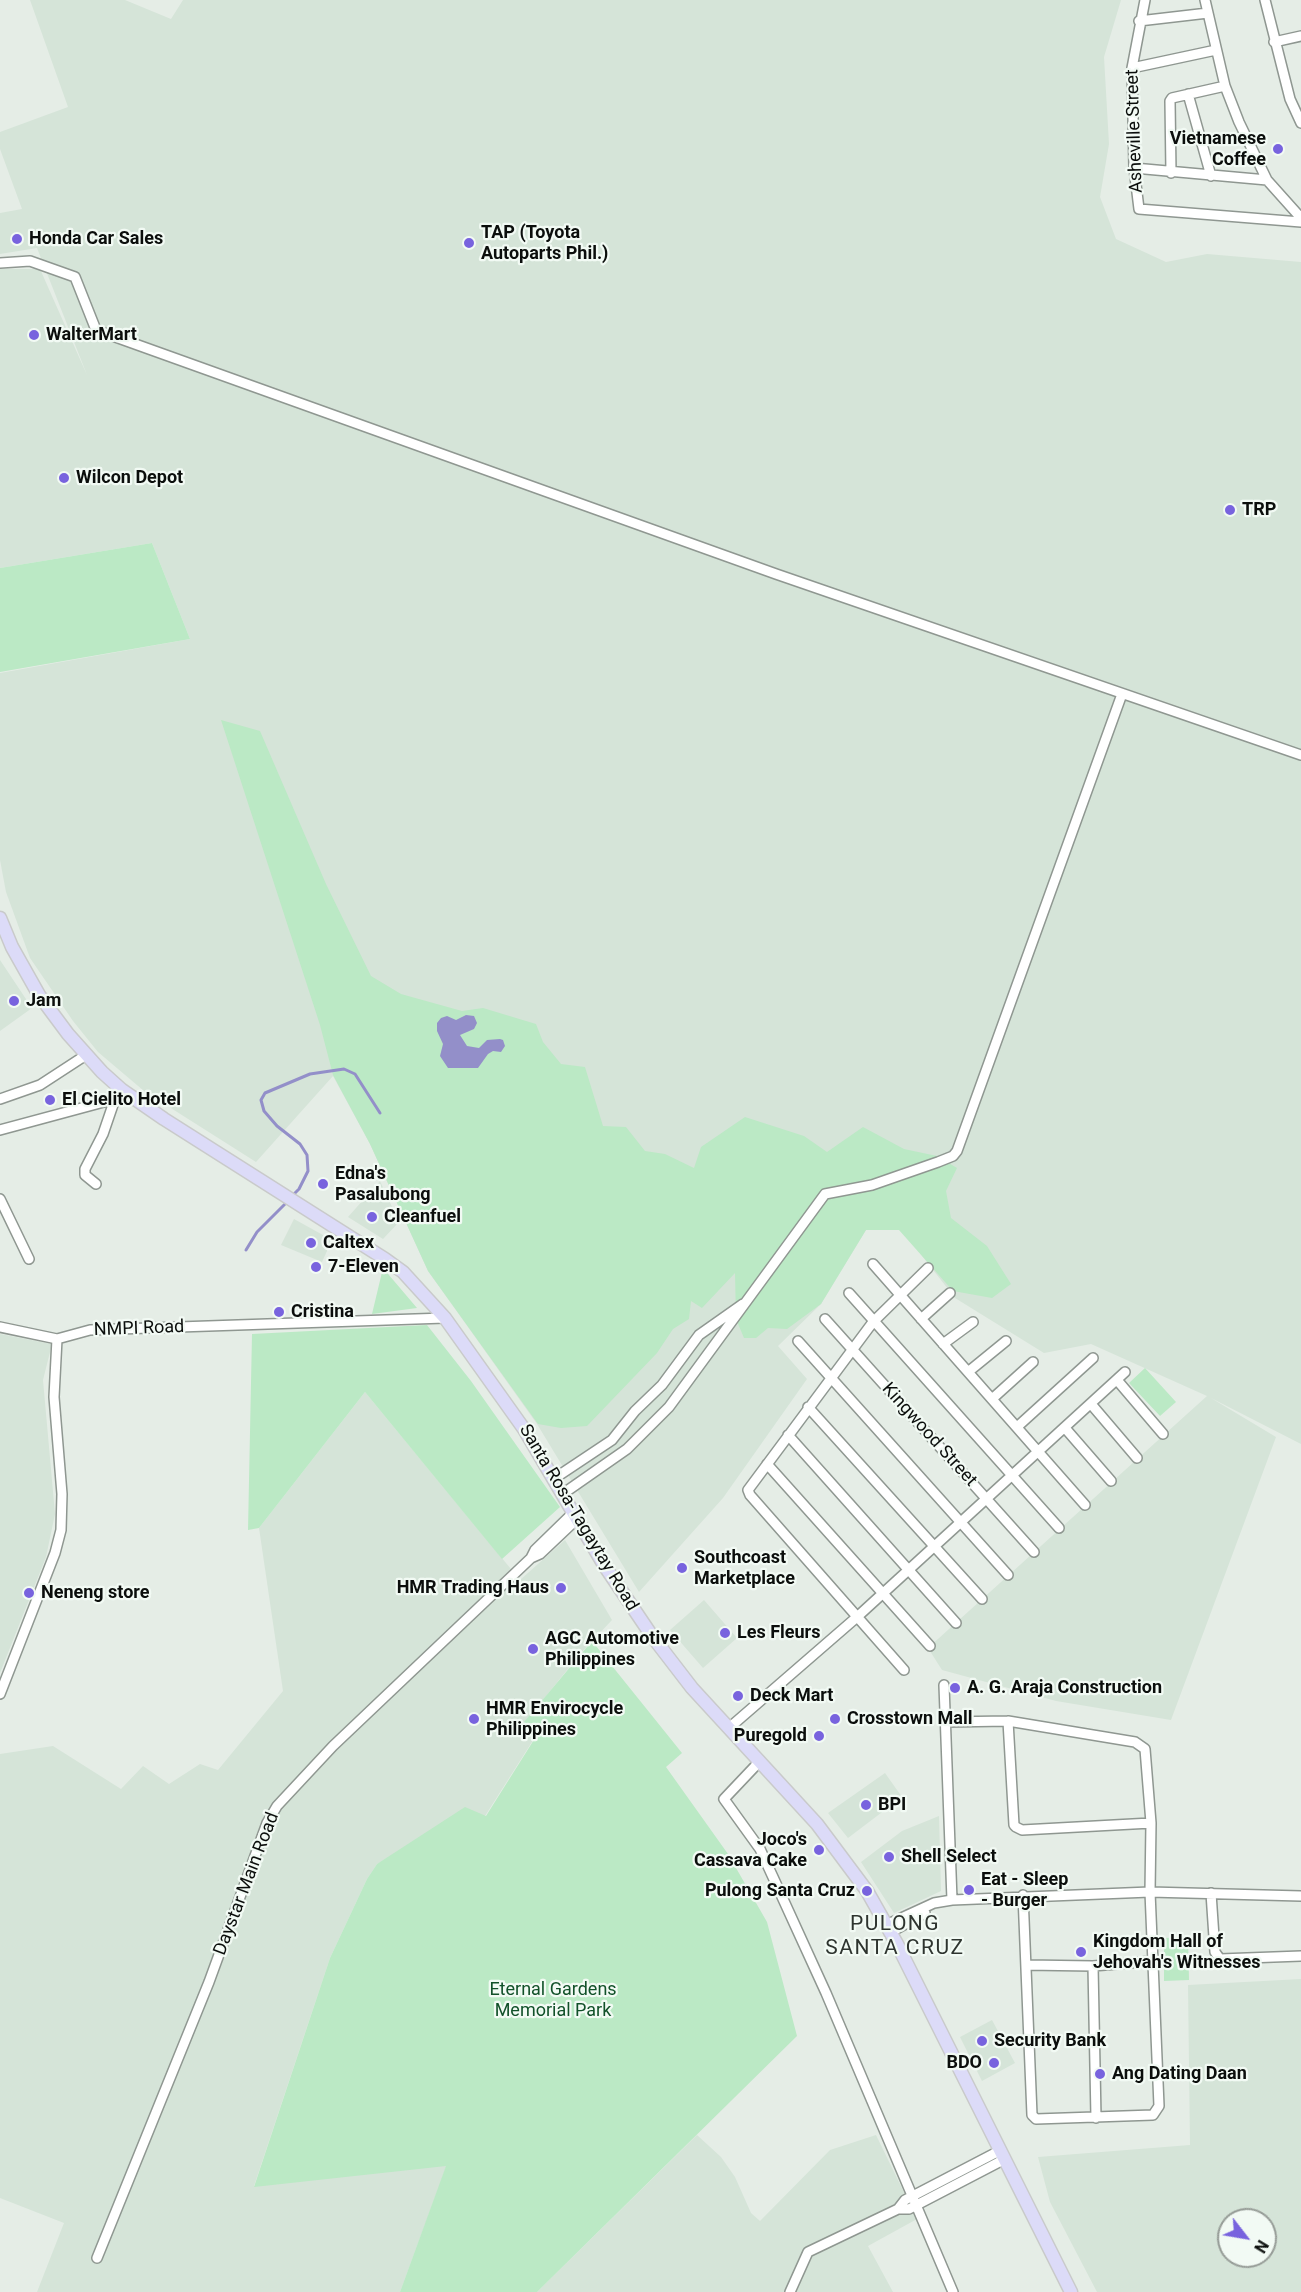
<!DOCTYPE html>
<html>
<head>
<meta charset="utf-8">
<style>
	body { margin:0 }
	#map { position:relative; width:1301px; height:2292px; overflow:hidden; background:#e5ede6; font-family:Roboto,sans-serif }
	canvas { display:block }
	.north { position:absolute; left:1217px; top:2208px; width:60px; height:60px; box-sizing:border-box; background:#f2faf4; border:2px solid #969c97; border-radius:50%; rotate:121deg; font-size:16px; font-weight:700; line-height:24px; text-align:center; color:#0b0e0c }
	.north::after { content:''; display:block; margin:auto; width:21px; height:27px; background:#7863de; clip-path:polygon(50% 0,100% 100%,50% 72%,0 100%) }
</style>
</head>
<body>
<div id="map">
<canvas width="1301" height="2292"></canvas>
<div class="north">N</div>
</div>
<script>
const ctx = document.querySelector('canvas').getContext('2d');
ctx.lineJoin = 'round';
function paint(path, color) { ctx.fillStyle = color; ctx.fill(path, 'evenodd'); }
const shape = rows => new Path2D(rows.map(r => 'M' + r).join(''));
function stroke(path, color, width, dash) { ctx.strokeStyle = color; ctx.lineWidth = width; ctx.lineCap = dash ? 'butt' : 'round'; ctx.setLineDash(dash || []); ctx.stroke(path); }
function drawText(font, color, halo, rows, align = 'center') {
  ctx.font = font + ' Roboto,sans-serif'; ctx.lineWidth = 4.5; ctx.setLineDash([]); ctx.textBaseline = 'middle'; ctx.strokeStyle = halo; ctx.fillStyle = color; for (const [text, x, y, turn = 0] of rows) {
    ctx.save(); ctx.translate(x, y); ctx.rotate((+turn || 0) * Math.PI / 180); ctx.textAlign = isNaN(turn) ? turn : align; if (halo) ctx.strokeText(text, 0, 0); ctx.fillText(text, 0, 0); ctx.restore();
  }
}
const built = shape([
	[30,0,125,0,171,19,183,0,1121,0,1104,57,1109,144,1100,197,1116,239,1166,262,1207,254,1301,262,1301,1444,1211,1398,1276,1437,1171,1720,1056,1701,942,1670,928,1648,1207,1396,1091,1344,1044,1353,955,1298,901,1229,866,1230,821,1304,778,1346,807,1379,723,1498,639,1592,537,1424,428,1271,370,1144,333,1076,256,1162,144,1091,98,1052,73,1021,30,958,6,892,0,860,0,673,190,639,152,543,0,568,0,269,40,269,87,375,37,248,0,254,0,213,22,209,0,149,0,132,68,107],
	[0,960,32,1008,0,1031],
	[380,1181,399,1222,383,1239,348,1217],
	[294,1219,332,1240,322,1262,281,1245],
	[0,1334,52,1344,43,1380,55,1514,46,1557,0,1673],
	[365,1392,520,1580,565,1540,612,1620,580,1654,525,1722,537,1734,485,1816,377,1864,367,1879,330,1958,254,2186,447,2165,400,2292,37,2292,64,2223,0,2198,0,1754,53,1746,121,1789,143,1766,169,1784,200,1764,218,1770,283,1691,259,1528],
	[704,1600,737,1638,703,1668,670,1630],
	[885,1773,902,1797,848,1838,828,1813],
	[939,1816,941,1891,894,1913,861,1862,902,1831],
	[1301,1979,1301,2292,1097,2292,1050,2202,1038,2157,1190,2145,1188,1985],
	[1229,2220,1265,2220,1265,2256,1229,2256],
	[992,2020,1015,2063,982,2081,960,2037],
	[697,2135,721,2157,735,2177,751,2213,760,2221,830,2150,876,2135,917,2219,868,2246,893,2292,537,2292]
]);
const green = shape([
	[152,543,190,639,0,672,0,568],
	[221,720,260,731,326,884,371,976,401,994,462,1011,483,1008,536,1024,543,1042,561,1064,585,1067,603,1126,626,1127,645,1151,665,1154,694,1168,701,1147,745,1117,804,1136,827,1152,863,1127,904,1149,937,1156,957,1168,946,1191,951,1218,987,1246,1011,1284,992,1298,953,1291,899,1230,866,1230,821,1304,787,1329,768,1328,756,1338,744,1338,736,1319,735,1273,702,1308,691,1301,689,1319,673,1329,657,1353,587,1426,561,1428,538,1424,428,1271,370,1144,333,1075,320,1025],
	[383,1268,417,1308,372,1314],
	[427,1325,471,1381,560,1507,502,1559,365,1392,259,1528,248,1530,252,1334],
	[1145,1368,1176,1402,1160,1416,1129,1383],
	[592,1641,682,1753,666,1767,728,1854,767,1922,797,2036,537,2292,400,2292,446,2166,254,2187,330,1958,367,1879,377,1864,465,1807,486,1816,537,1735,524,1722],
	[1188,1937,1189,1980,1164,1981,1164,1938]
]);
const water = shape([
	[466,1015,474,1016,477,1023,474,1029,460,1035,467,1046,479,1048,487,1040,500,1039,503,1040,505,1046,501,1052,493,1051,488,1054,478,1068,448,1068,440,1056,443,1044,437,1031,437,1023,441,1018,447,1016,456,1020]
]);
const stream = shape([
	[291,1197,299,1189,308,1171,307,1155,300,1144,277,1126,264,1111,261,1100,265,1093,310,1074,344,1069,355,1074,380,1113],
	[246,1250,257,1232,287,1202]
]);
const minor = shape([
	[1145,0,1132,68,1134,168,1139,209,1301,222],
	[1205,0,1225,86,1239,122,1267,180,1301,218],
	[1265,0,1290,99,1301,123],
	[1139,21,1208,13],
	[1274,42,1301,36],
	[1132,68,1216,50],
	[1188,94,1211,176],
	[1134,168,1267,180],
	[1171,173,1170,101,1172,98,1225,86],
	[0,263,30,261,75,277,96,330,776,574,1301,755],
	[0,1099,40,1085,86,1055],
	[0,1130,115,1099,122,1090],
	[96,1184,85,1175,85,1169,103,1134,115,1099],
	[0,1199,29,1259],
	[873,1264,1085,1505],
	[849,1293,1059,1528],
	[825,1319,1034,1552],
	[921,1319,950,1293],
	[0,1327,57,1339,90,1330,445,1318],
	[798,1341,1008,1575],
	[943,1344,973,1322],
	[968,1372,1006,1341],
	[1117,1380,1163,1434],
	[992,1399,1033,1362],
	[1091,1404,1137,1458],
	[808,1407,982,1599],
	[1017,1427,1093,1358],
	[1065,1428,1111,1481],
	[788,1435,956,1623],
	[767,1464,930,1646],
	[555,1478,612,1440,635,1411,662,1385,699,1335,743,1304],
	[564,1493,627,1449,669,1407,825,1194,872,1185,938,1162,953,1156,957,1151,1122,694],
	[531,1558,540,1554,578,1518],
	[904,1670,750,1495,748,1490,873,1322,928,1268],
	[944,1685,952,1900],
	[0,1694,55,1553,61,1530,62,1494,54,1397,57,1339],
	[1008,1721,1014,1825,1016,1827,1022,1830,1151,1823],
	[946,1722,1008,1721,1135,1742,1145,1749,1151,1823,1150,1892,1159,2106,1153,2115,1036,2119,1032,2115,1023,1895],
	[729,1728,857,1617,1125,1372],
	[760,1761,724,1799,760,1849,778,1888,826,1993,953,2292],
	[1211,1893,1215,1952,1220,1959,1301,1956],
	[886,1925,934,1903,952,1900,1150,1892,1301,1896],
	[891,1932,925,1913],
	[1026,1965,1093,1966,1154,1961],
	[1093,1966,1096,2118],
	[898,2209,909,2209,1005,2159],
	[97,2258,209,1982,267,1823,277,1806,333,1746,531,1558,535,1550,574,1512],
	[790,2292,808,2252,898,2209,905,2200,1001,2150]
]);
const major = shape([
	[0,918,12,947,39,995,68,1034,102,1072,122,1090,164,1119,385,1259,403,1272,445,1318,524,1429,604,1565,652,1636,692,1688,817,1824,867,1891,897,1944,1071,2292]
]);
const markers = [
	[1278,149,6,"#7863de"],
	[17,239,6,"#7863de"],
	[469,243,6,"#7863de"],
	[34,335,6,"#7863de"],
	[64,478,6,"#7863de"],
	[1230,510,6,"#7863de"],
	[14,1001,6,"#7863de"],
	[50,1100,6,"#7863de"],
	[323,1184,6,"#7863de"],
	[372,1217,6,"#7863de"],
	[311,1243,6,"#7863de"],
	[316,1267,6,"#7863de"],
	[279,1312,6,"#7863de"],
	[682,1568,6,"#7863de"],
	[561,1588,6,"#7863de"],
	[29,1593,6,"#7863de"],
	[725,1633,6,"#7863de"],
	[533,1649,6,"#7863de"],
	[955,1688,6,"#7863de"],
	[738,1696,6,"#7863de"],
	[474,1719,6,"#7863de"],
	[835,1719,6,"#7863de"],
	[819,1736,6,"#7863de"],
	[866,1805,6,"#7863de"],
	[819,1850,6,"#7863de"],
	[889,1857,6,"#7863de"],
	[969,1890,6,"#7863de"],
	[867,1891,6,"#7863de"],
	[1081,1952,6,"#7863de"],
	[982,2041,6,"#7863de"],
	[994,2063,6,"#7863de"],
	[1100,2074,6,"#7863de"]
];
const streetNames = [
	["Asheville Street",1135,131,-92],
	["NMPI Road",139,1329,-2],
	["Kingwood Street",929,1435,48],
	["Santa Rosa-Tagaytay Road",578,1518,59],
	["Daystar Main Road",247,1884,-69]
];
const poiNames = [
	["Vietnamese",1266,139,"right"],
	["Coffee",1266,160,"right"],
	["TAP (Toyota",481,233],
	["Autoparts Phil.)",481,254],
	["Honda Car Sales",29,239],
	["WalterMart",46,335],
	["Wilcon Depot",76,478],
	["TRP",1242,510],
	["Jam",26,1001],
	["El Cielito Hotel",62,1100],
	["Edna's",335,1174],
	["Pasalubong",335,1195],
	["Cleanfuel",384,1217],
	["Caltex",323,1243],
	["7-Eleven",328,1267],
	["Cristina",291,1312],
	["Southcoast",694,1558],
	["Marketplace",694,1579],
	["HMR Trading Haus",549,1588,"right"],
	["Neneng store",41,1593],
	["Les Fleurs",737,1633],
	["AGC Automotive",545,1639],
	["Philippines",545,1660],
	["A. G. Araja Construction",967,1688],
	["Deck Mart",750,1696],
	["HMR Envirocycle",486,1709],
	["Philippines",486,1730],
	["Crosstown Mall",847,1719],
	["Puregold",807,1736,"right"],
	["BPI",878,1805],
	["Joco's",807,1840,"right"],
	["Cassava Cake",807,1861,"right"],
	["Shell Select",901,1857],
	["Eat - Sleep",981,1880],
	["- Burger",981,1901],
	["Pulong Santa Cruz",855,1891,"right"],
	["Kingdom Hall of",1093,1942],
	["Jehovah's Witnesses",1093,1963],
	["Security Bank",994,2041],
	["BDO",982,2063,"right"],
	["Ang Dating Daan",1112,2074]
];
const parkNames = [
	["Eternal Gardens",553,1990],
	["Memorial Park",553,2011]
];
const quarterNames = [
	["PULONG",895,1925],
	["SANTA CRUZ",895,1949]
];
paint(built, '#d5e4d8');
paint(green, '#bbe9c5');
paint(water, '#938fc9');
stroke(stream, '#938fc9', 3);
stroke(minor, '#8f9791', 12);
stroke(major, '#c9caca', 15);
stroke(minor, '#fff', 9);
stroke(major, '#dcdbf8', 12);
for (const [x, y, r, color] of markers) { const dot = new Path2D(); dot.arc(x, y, r, 0, 2 * Math.PI); ctx.fillStyle = color; ctx.fill(dot); stroke(dot, '#f2faf4', 2); }
drawText('18px', '#0b0e0c', '#f2faf4', streetNames);
drawText('bold 18px', '#0b0e0c', '#f2faf4', poiNames, 'left');
drawText('18px', '#115129', '#f2faf4', parkNames);
ctx.letterSpacing = '1.5px';
drawText('21px', '#2e342f', '#f2faf4', quarterNames);
ctx.letterSpacing = '0px';
</script>
</body>
</html>
